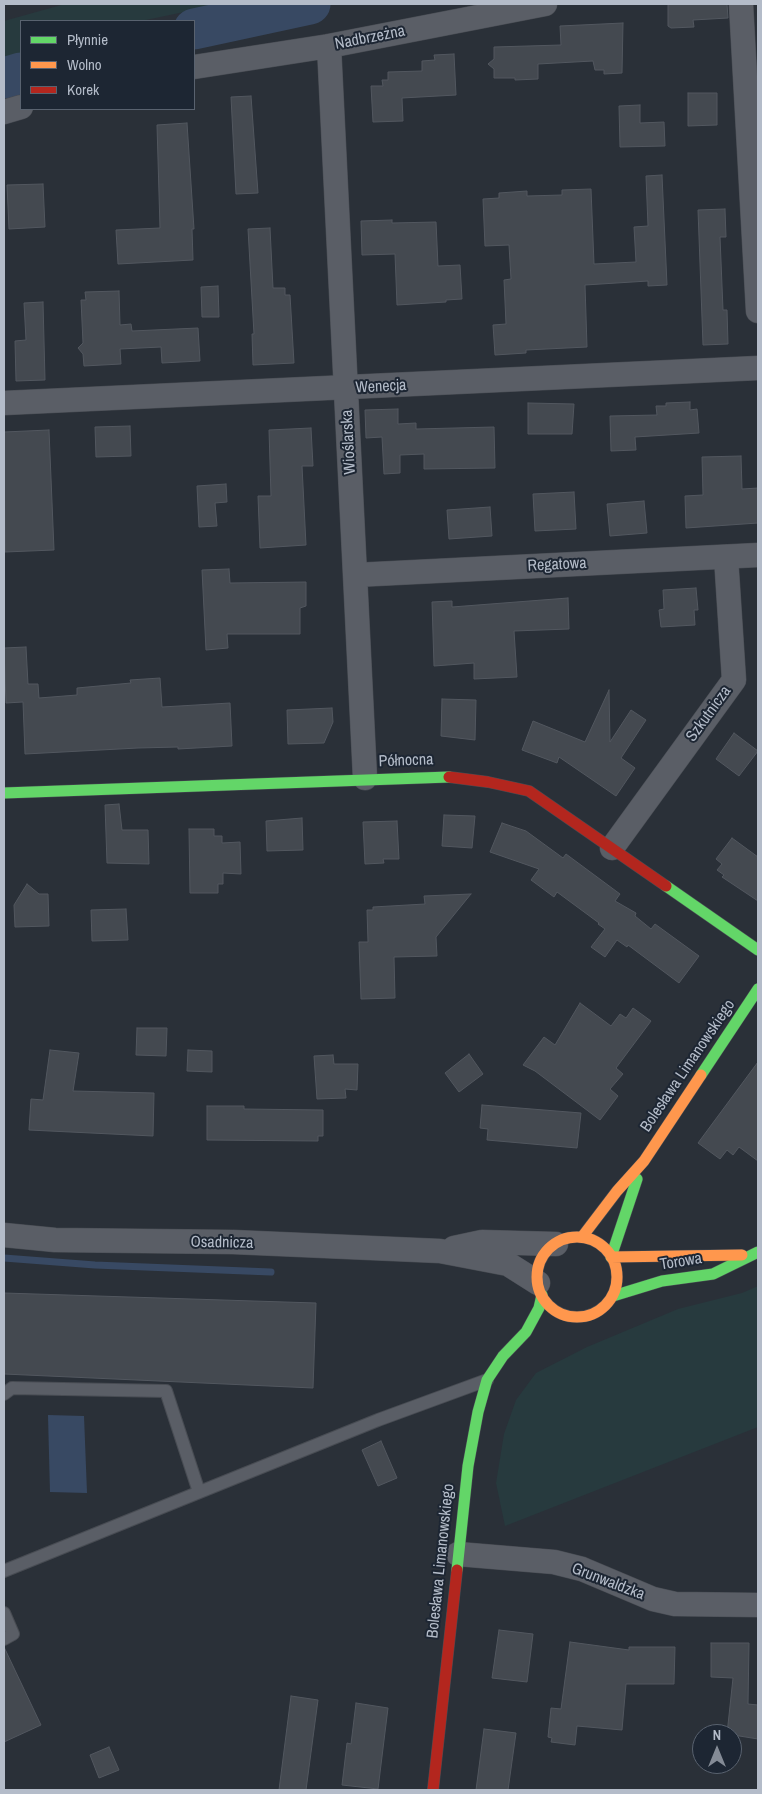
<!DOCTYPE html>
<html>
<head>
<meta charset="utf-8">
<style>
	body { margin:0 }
	#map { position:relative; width:762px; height:1794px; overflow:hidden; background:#2a3038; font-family:"Archivo Narrow",sans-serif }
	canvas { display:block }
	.frame { position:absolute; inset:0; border:5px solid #b4bcc9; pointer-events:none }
	.legend { position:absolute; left:20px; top:20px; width:175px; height:90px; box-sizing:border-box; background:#1d2633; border:1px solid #59626f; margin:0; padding:6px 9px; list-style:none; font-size:15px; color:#b4bcc9 }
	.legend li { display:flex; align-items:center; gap:10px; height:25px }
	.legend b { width:25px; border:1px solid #59626f }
	.north { position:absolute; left:692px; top:1724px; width:50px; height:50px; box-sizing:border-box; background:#1d2633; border:1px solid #59626f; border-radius:50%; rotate:0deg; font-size:14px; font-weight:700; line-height:20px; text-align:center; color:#b4bcc9 }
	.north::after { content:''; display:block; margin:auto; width:18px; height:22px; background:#848b96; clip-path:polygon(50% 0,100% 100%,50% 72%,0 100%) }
</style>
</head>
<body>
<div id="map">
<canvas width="762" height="1794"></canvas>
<div class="frame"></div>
<ul class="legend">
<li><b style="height:6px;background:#63d668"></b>Płynnie</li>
<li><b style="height:6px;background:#ff974d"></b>Wolno</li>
<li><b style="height:6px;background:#b3261e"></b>Korek</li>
</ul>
<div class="north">N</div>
</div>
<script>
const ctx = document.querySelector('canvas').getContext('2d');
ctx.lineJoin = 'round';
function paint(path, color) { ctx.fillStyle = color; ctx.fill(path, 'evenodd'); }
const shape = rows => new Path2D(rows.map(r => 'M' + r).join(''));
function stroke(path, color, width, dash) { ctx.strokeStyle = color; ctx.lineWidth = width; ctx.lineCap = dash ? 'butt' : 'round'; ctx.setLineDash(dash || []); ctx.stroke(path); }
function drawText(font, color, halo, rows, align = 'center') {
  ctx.font = font + ' "Archivo Narrow",sans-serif'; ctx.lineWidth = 4; ctx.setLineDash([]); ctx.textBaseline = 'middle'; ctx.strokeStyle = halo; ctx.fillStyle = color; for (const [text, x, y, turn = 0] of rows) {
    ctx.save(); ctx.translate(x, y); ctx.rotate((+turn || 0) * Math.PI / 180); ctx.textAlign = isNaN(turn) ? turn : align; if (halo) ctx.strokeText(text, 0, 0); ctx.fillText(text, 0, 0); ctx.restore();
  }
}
const green = shape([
	[65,4,222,4,141,21,21,21,21,57,4,63,4,21],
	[758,1286,758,1427,505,1526,496,1483,504,1434,516,1400,536,1373,587,1347,678,1309,742,1293]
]);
const water = shape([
	[48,1415,84,1416,87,1493,50,1492]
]);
const stream = shape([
	[4,1258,95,1265,271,1272]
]);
const river = shape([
	[194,29,310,4],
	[4,78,21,73]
]);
const building = shape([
	[668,4,727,4,728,18,693,20,694,27,671,28,668,26,668,4],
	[623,23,622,73,604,74,604,70,595,70,593,61,538,64,538,79,515,80,515,78,494,78,494,69,488,64,494,59,494,47,561,45,560,26,623,23],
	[454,54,456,95,402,98,403,121,373,122,371,86,383,86,382,80,388,80,388,72,422,71,422,61,435,60,434,55,454,54],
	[688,93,717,93,717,125,688,126,688,93],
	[251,96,258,193,236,194,231,97,251,96],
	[640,105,640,123,664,122,665,146,620,147,619,106,640,105],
	[187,123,194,229,192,229,193,260,118,264,116,230,160,228,157,125,187,123],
	[662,175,667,285,648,286,648,281,585,285,587,347,526,350,526,353,495,355,493,325,506,324,504,280,511,279,509,245,485,246,483,199,499,198,499,193,527,191,527,196,562,195,562,190,591,189,594,264,636,262,634,227,648,226,646,176,662,175],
	[43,184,45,227,9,229,7,185,43,184],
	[725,209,726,237,720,237,723,310,727,310,728,344,703,345,698,210,725,209],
	[392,220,392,223,436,222,438,266,460,265,462,299,446,300,446,302,397,305,395,254,362,255,361,221,392,220],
	[270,228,273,288,285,288,285,295,290,295,294,363,253,365,252,334,254,334,248,229,270,228],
	[218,286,219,317,202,317,201,287,218,286],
	[119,291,120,325,131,324,132,331,198,328,200,361,162,363,161,347,120,349,121,364,84,366,83,354,78,348,83,343,81,300,86,300,85,292,119,291],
	[43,302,45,380,16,381,15,341,26,340,24,303,43,302],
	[690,402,690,410,697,409,699,433,635,437,636,450,611,451,610,416,657,415,656,406,666,406,666,403,690,402],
	[528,403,574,404,572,434,528,434,528,403],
	[398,409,398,424,416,423,416,429,494,427,495,468,424,469,424,454,400,455,400,473,384,474,382,437,366,438,365,410,398,409],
	[130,426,131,456,96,457,95,427,130,426],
	[311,428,313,466,302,466,306,545,260,548,258,496,271,496,269,430,311,428],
	[49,430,54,550,5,552,4,432,49,430],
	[741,456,742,489,758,488,758,523,686,528,685,496,703,495,702,457,741,456],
	[226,484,227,502,215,503,217,526,199,527,197,486,226,484],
	[574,492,576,529,535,531,533,494,574,492],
	[644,501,647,533,610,536,607,504,644,501],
	[490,507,492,536,449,539,447,510,490,507],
	[229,569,230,583,306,582,306,606,300,608,300,634,227,634,228,648,206,650,202,570,229,569],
	[696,588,698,610,694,610,695,625,661,627,659,610,664,609,663,590,696,588],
	[568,598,569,629,514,631,517,677,474,679,474,663,434,666,432,602,452,601,452,607,568,598],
	[26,647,28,684,38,684,39,698,77,695,77,688,131,683,130,680,160,678,162,707,230,703,232,746,178,749,178,747,138,748,25,754,23,702,6,703,4,648,26,647],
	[609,690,610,742,631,710,646,720,621,758,635,768,616,796,559,757,557,763,522,750,533,721,585,742,609,690],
	[442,699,476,700,475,740,441,736,442,699],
	[332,708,333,722,324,743,288,744,287,710,332,708],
	[734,733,758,751,739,776,716,759,734,733],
	[119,804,122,830,148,830,149,864,107,863,105,805,119,804],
	[444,815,475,816,472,848,442,846,444,815],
	[302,818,303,850,267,851,266,821,302,818],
	[397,821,399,859,383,859,384,863,365,864,363,822,397,821],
	[502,823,526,831,563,858,566,854,620,894,615,901,636,913,635,916,651,929,655,924,699,956,679,983,628,945,627,947,617,940,605,957,591,947,605,929,598,924,599,923,557,892,554,897,531,880,539,869,490,852,502,823],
	[189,829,214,829,214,836,222,836,222,843,240,842,241,874,223,873,223,884,218,884,218,893,190,893,189,829],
	[732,838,758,857,758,901,722,877,724,875,717,870,722,864,716,859,732,838],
	[27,884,39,894,48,894,49,926,15,927,14,905,27,884],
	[471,894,436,937,437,956,394,957,395,998,361,999,359,942,368,942,367,910,373,910,373,907,425,904,424,896,471,894],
	[126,909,128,940,92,941,91,910,126,909],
	[580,1003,611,1026,620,1014,626,1018,633,1008,651,1021,616,1068,623,1074,610,1089,618,1096,600,1120,535,1071,523,1065,544,1037,555,1045,580,1003],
	[137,1028,167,1028,166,1056,136,1055,137,1028],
	[50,1050,79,1053,73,1091,154,1093,153,1136,29,1130,31,1099,43,1100,50,1050],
	[188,1050,212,1051,212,1072,187,1071,188,1050],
	[469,1054,483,1074,459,1092,445,1073,469,1054],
	[333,1055,334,1064,358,1064,357,1090,345,1089,346,1098,317,1099,314,1056,333,1055],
	[758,1062,758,1161,739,1147,733,1155,727,1150,720,1159,698,1143,758,1062],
	[482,1105,581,1113,577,1148,487,1140,488,1129,480,1128,482,1105],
	[207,1106,244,1106,244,1109,323,1110,323,1136,318,1136,318,1141,207,1140,207,1106],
	[4,1293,316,1303,313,1388,4,1374,4,1293],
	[381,1441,397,1478,378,1486,362,1450,381,1441],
	[499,1630,533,1634,527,1682,492,1678,499,1630],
	[570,1642,629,1650,629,1647,675,1647,674,1684,626,1684,622,1730,577,1726,575,1745,551,1742,552,1738,548,1737,551,1708,561,1709,570,1642],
	[711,1643,749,1643,748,1704,758,1705,758,1739,727,1734,733,1678,711,1677,711,1643],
	[4,1647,41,1725,4,1742,4,1647],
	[291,1696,318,1700,306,1790,279,1790,291,1696],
	[356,1703,388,1708,378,1789,342,1785,347,1743,351,1744,356,1703],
	[484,1729,516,1733,508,1790,476,1790,484,1729],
	[109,1747,119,1770,99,1778,90,1755,109,1747]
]);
const lane = shape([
	[4,1394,12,1388,166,1391,199,1492],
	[4,1571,378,1420,487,1380],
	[4,1613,13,1634,4,1639]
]);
const street = shape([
	[741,4,758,311],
	[329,46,365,778],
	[194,67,329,46,545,4],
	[4,112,21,107],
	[4,403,758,368],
	[355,575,758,555],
	[612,848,734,680,726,557],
	[4,1235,55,1240,233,1242,440,1251,508,1264,538,1283],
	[454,1248,482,1242,556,1244],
	[458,1554,554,1562,582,1569,653,1599,675,1604,758,1605]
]);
const fast = shape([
	[4,793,449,777],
	[666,886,758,950],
	[701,1075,758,989],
	[611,1257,637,1179],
	[613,1296,662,1281,713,1274,758,1252],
	[457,1570,468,1466,478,1412,487,1380,503,1356,526,1332,539,1308,542,1295]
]);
const slow = shape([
	[582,1237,617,1191,644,1161,701,1075],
	'537 1277a40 40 0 1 1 80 0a40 40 0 1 1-80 0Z',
	[611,1257,742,1255]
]);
const jam = shape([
	[449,777,488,782,529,791,666,886],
	[433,1790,457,1570]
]);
const streetNames = [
	["Nadbrzeżna",370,38,-11],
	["Wenecja",381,387,-3],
	["Wioślarska",349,442,-93],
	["Regatowa",557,565,-3],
	["Szkutnicza",709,714,-54],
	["Północna",406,761,-2],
	["Bolesława Limanowskiego",688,1066,-56],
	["Osadnicza",222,1243,1],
	["Torowa",681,1262,-9],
	["Bolesława Limanowskiego",441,1561,-84],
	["Grunwaldzka",608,1582,21]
];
paint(green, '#273a3e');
paint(water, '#384963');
stroke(stream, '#384963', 7);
stroke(river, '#384963', 41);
paint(building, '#444950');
stroke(building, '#52575f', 1);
stroke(lane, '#484c53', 14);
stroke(street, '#484c53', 25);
stroke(fast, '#484c53', 12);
stroke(slow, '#484c53', 12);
stroke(jam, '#484c53', 12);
stroke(lane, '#5a5e66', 12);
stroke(street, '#5a5e66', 24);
stroke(fast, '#63d668', 11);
stroke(slow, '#ff974d', 11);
stroke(jam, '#b3261e', 11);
drawText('16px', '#b4bcc9', '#1d2633', streetNames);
</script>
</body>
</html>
